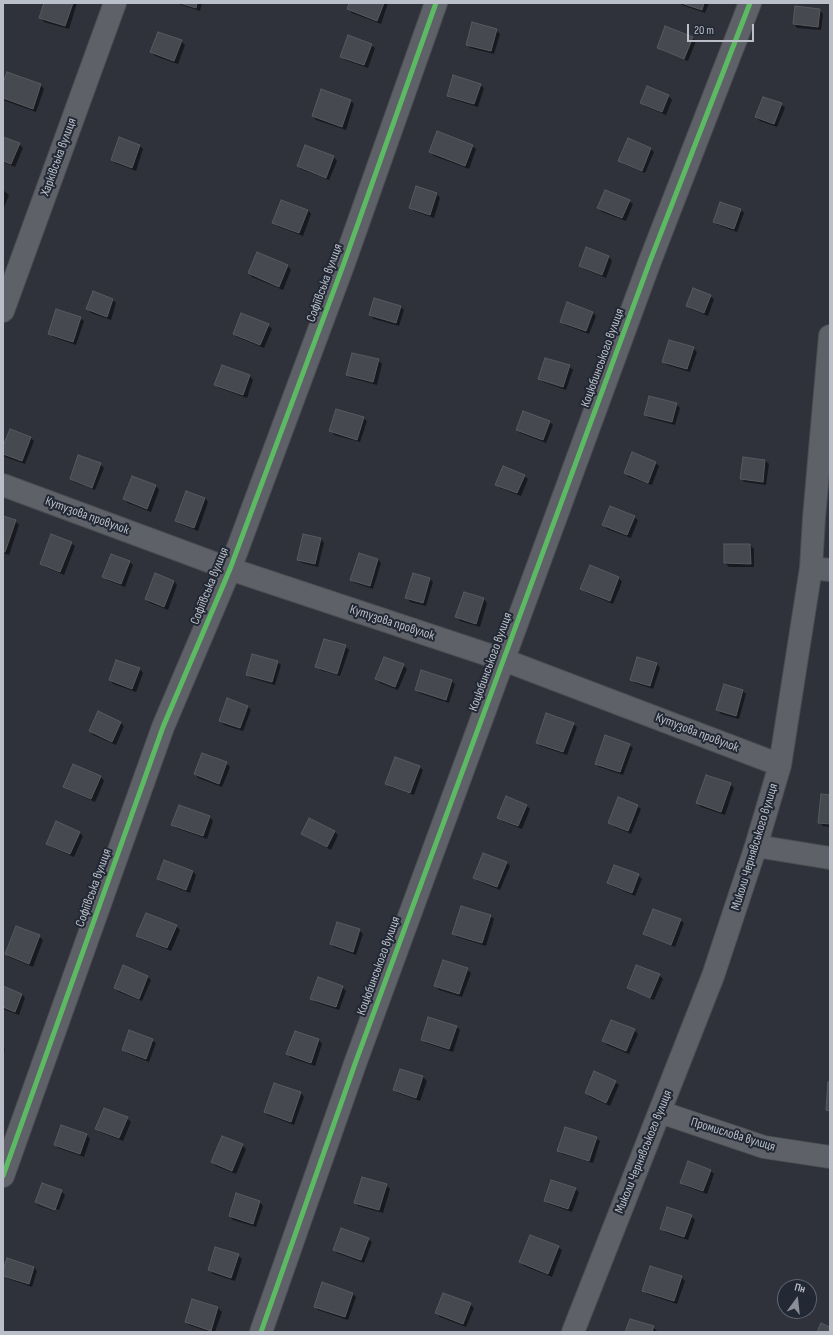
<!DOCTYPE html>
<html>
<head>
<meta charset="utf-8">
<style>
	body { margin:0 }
	#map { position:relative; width:833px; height:1335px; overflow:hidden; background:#2f323a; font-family:"Sofia Sans Condensed",sans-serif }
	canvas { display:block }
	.frame { position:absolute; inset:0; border:4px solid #babfc9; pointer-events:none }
	.north { position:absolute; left:777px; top:1279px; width:40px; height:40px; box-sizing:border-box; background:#222834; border:1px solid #5f6470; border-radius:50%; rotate:15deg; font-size:11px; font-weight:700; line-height:16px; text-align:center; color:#babfc9 }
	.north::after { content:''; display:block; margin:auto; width:14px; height:18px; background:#898e97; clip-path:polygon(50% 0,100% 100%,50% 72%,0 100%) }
	.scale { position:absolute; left:687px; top:24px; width:67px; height:18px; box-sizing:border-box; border:2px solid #babfc9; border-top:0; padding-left:5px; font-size:12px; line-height:14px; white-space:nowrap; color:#babfc9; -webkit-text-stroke:3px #222834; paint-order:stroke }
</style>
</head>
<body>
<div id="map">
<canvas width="833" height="1335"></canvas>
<div class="frame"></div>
<div class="north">Пн</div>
<div class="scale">20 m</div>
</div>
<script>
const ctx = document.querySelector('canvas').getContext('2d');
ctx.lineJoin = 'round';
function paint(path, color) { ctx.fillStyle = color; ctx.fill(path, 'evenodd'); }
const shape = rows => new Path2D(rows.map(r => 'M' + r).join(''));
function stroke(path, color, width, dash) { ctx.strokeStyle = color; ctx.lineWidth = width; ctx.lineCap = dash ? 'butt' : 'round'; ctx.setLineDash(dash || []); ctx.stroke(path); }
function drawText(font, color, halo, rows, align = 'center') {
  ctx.font = font + ' "Sofia Sans Condensed",sans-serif'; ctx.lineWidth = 4; ctx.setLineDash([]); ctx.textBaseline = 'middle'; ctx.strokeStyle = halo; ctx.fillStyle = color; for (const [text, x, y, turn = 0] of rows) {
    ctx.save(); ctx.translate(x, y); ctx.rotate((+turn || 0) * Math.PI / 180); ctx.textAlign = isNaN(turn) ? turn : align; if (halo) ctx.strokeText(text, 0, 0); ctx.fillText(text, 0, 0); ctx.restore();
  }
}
const shadow = shape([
	[45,3,77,3,69,29,44,22,41,18],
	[176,3,202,3,200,11],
	[350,3,388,3,381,24,352,13,348,9],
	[680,3,709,3,705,13,682,5],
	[819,10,823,14,821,30,797,28,794,24],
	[496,30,500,34,494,54,470,48,467,44],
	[692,38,696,41,688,61,662,51,658,47],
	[181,41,185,45,178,64,155,56,151,52],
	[371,45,375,48,368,68,345,60,341,57],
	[8,73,41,85,44,89,36,112,3,100,3,86],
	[480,85,484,88,478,107,452,99,448,96],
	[648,88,669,96,672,100,666,115,645,106,641,102],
	[351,101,354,104,346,130,316,120,313,116],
	[781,104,785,108,777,127,760,121,756,117],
	[3,138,19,144,23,148,15,167,3,162],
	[120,138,140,146,143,149,136,171,115,163,112,160],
	[306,146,334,157,337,161,329,180,301,169,298,166],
	[472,146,476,149,469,169,434,156,430,152],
	[651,149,654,152,645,173,623,164,619,160],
	[417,188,437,194,440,198,434,218,414,211,410,208],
	[3,190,9,195,3,210],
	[629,201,633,204,626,221,602,212,598,208],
	[740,209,744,213,737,232,718,225,714,222],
	[308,210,311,214,303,236,277,226,274,223],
	[587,249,609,257,612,261,606,278,584,269,580,266],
	[258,253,288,266,291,270,283,290,252,277,249,273],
	[93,293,113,300,116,303,111,320,91,313,87,309],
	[710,296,714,299,708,316,691,309,687,306],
	[400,306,404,310,399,326,374,319,370,315],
	[592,312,596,316,589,334,565,325,561,322],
	[80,318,84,321,76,345,53,337,49,333],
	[268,325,272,329,264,348,237,337,234,334],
	[693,348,697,352,690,372,667,365,664,362],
	[378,360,382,364,377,385,351,378,347,375],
	[222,366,250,376,253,380,247,398,219,388,216,385],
	[569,366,573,370,566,390,543,382,539,379],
	[676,404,680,408,675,425,649,418,645,415],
	[363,418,367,421,360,442,334,435,331,431],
	[550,422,553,425,546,443,520,433,517,430],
	[10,430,31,438,34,441,25,464,5,457,3,455,3,449],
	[633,454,656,463,659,466,652,485,629,477,625,473],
	[765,460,769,464,766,485,745,482,741,479],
	[100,464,104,468,95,490,74,482,71,479],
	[524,476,528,479,521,496,500,488,497,484],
	[133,477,156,486,159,490,151,512,128,503,124,499],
	[205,498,208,502,198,531,180,524,177,521],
	[3,517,15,521,19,525,9,555,3,553],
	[634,517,638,520,631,538,607,529,604,525],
	[304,535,321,539,324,543,318,567,302,563,298,560],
	[71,543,75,546,64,575,45,567,41,564],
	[750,545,754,549,754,567,729,567,725,563],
	[378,559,381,563,373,589,355,583,351,580],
	[130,562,133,565,125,587,107,580,103,576],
	[590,566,619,578,622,582,613,604,585,592,581,588],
	[430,579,433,582,426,606,410,602,407,598],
	[174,581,177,585,168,610,150,603,146,599],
	[465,593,484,599,487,603,480,627,460,621,457,617],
	[345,646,349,650,340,676,320,670,317,667],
	[638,659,657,664,660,668,653,689,635,683,631,680],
	[117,661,140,669,143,673,136,692,113,684,110,680],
	[277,662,281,665,275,685,251,678,247,675],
	[403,665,407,669,398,690,380,683,376,679],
	[452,681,455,684,449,703,419,693,416,689],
	[743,691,746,694,739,719,721,714,717,710],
	[247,706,251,710,243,731,224,725,220,721],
	[98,712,121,723,124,726,116,745,93,735,90,731],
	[573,724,577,727,567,755,540,746,537,742],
	[629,745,633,748,623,775,599,767,596,764],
	[226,763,230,767,222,787,198,778,195,774],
	[74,765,101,777,104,781,95,802,68,790,64,787],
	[419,767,423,770,414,795,390,787,386,784],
	[730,784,734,788,725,815,701,807,697,803],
	[830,796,830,827,823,826,819,822],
	[526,805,530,809,522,829,502,821,499,817],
	[179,806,210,817,213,821,207,839,176,828,173,824],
	[637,806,641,809,631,834,613,826,609,823],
	[79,832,83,836,74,857,51,847,48,844],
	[335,832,338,835,331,850,306,837,302,834],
	[506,862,510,866,500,890,478,881,475,878],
	[193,871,196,875,190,893,161,882,158,879],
	[638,875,642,879,635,896,612,886,608,883],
	[490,916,494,919,486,946,457,937,453,934],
	[680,920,684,923,675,947,648,937,645,934],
	[176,926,180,930,171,951,141,939,137,936],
	[359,930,363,934,356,955,334,947,331,944],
	[39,936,43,940,33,967,9,957,6,954],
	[467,969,471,973,462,997,439,990,436,986],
	[659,975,663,979,654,1000,632,991,628,988],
	[147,976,151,980,142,1001,119,992,115,988],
	[3,987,22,994,25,998,19,1015,3,1009],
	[342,987,346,991,339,1010,315,1002,312,999],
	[456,1026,460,1030,453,1052,426,1043,422,1040],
	[634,1030,638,1034,629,1054,607,1045,603,1041],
	[295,1032,319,1040,322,1044,315,1066,291,1058,287,1054],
	[152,1040,156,1043,149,1062,127,1053,123,1050],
	[3,1047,5,1049,3,1055],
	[400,1070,423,1077,427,1081,420,1101,398,1093,394,1090],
	[615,1082,619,1085,610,1106,590,1097,586,1093],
	[275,1084,301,1093,304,1097,294,1125,268,1115,265,1112],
	[127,1118,131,1122,123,1141,100,1132,97,1129],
	[61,1126,87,1135,90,1139,84,1157,58,1148,55,1145],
	[596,1138,600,1141,593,1163,562,1154,558,1151],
	[242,1145,246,1149,236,1174,216,1166,212,1162],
	[711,1171,714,1174,707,1194,685,1186,681,1183],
	[386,1185,390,1189,383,1213,358,1206,355,1202],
	[575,1189,579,1192,572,1212,549,1204,545,1201],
	[61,1191,65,1195,59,1210,39,1203,39,1205,59,1213,39,1206,36,1202],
	[237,1194,260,1202,263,1206,256,1227,233,1220,230,1216],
	[691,1216,695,1220,688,1240,665,1232,661,1228],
	[368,1239,372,1242,364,1263,337,1253,334,1250],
	[558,1247,562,1250,552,1277,524,1266,520,1262],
	[238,1255,242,1259,235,1281,213,1274,209,1270],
	[34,1267,37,1271,32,1287,6,1278,3,1275,3,1273],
	[681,1277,685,1281,677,1304,647,1294,643,1291],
	[352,1293,356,1297,348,1320,318,1310,315,1307],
	[193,1300,218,1308,222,1312,215,1332,209,1332,189,1325,186,1322],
	[470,1304,474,1308,466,1327,440,1317,436,1313],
	[653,1327,657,1331,657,1332,626,1332]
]);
const building = shape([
	[44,3,73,3,65,26,39,18,44,3],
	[180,3,197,3,196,8,180,3],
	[349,3,384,3,377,21,347,9,349,3],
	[681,3,704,3,702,10,681,3],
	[795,6,820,9,818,27,793,24,795,6],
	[472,22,497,29,491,51,466,45,472,22],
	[665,26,693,37,684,59,657,48,665,26],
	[158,32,182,40,174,61,150,52,158,32],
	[348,35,372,44,364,65,340,57,348,35],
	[7,72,41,84,33,109,3,98,3,83,7,72],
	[453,75,481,84,474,104,447,96,453,75],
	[647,86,669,95,662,112,640,103,647,86],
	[321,89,351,100,342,127,312,116,321,89],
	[763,97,782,103,774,124,755,117,763,97],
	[437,131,473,145,465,166,429,152,437,131],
	[3,137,20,143,11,164,3,161,3,137],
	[119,137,140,145,132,168,111,160,119,137],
	[628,138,651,148,642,171,618,161,628,138],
	[305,145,334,156,326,178,297,166,305,145],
	[416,186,437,193,430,215,409,208,416,186],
	[605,190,630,200,622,218,597,208,605,190],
	[281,200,308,210,299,233,272,223,281,200],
	[720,202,741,209,734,229,713,222,720,202],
	[586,247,609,256,602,275,579,266,586,247],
	[257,252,288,265,279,287,248,273,257,252],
	[693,288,711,295,704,313,686,306,693,288],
	[93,291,113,299,107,317,86,309,93,291],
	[374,298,401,306,396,323,369,315,374,298],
	[567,302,593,312,586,331,560,322,567,302],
	[56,309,81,317,73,342,48,334,56,309],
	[241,313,269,324,260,345,233,334,241,313],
	[669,340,694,347,687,369,662,362,669,340],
	[352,353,379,359,373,382,346,375,352,353],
	[545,358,570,365,563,387,538,379,545,358],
	[222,365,250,375,243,395,214,385,222,365],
	[649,396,677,403,672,422,644,415,649,396],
	[336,409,364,417,357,440,329,431,336,409],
	[523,411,550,421,543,440,516,430,523,411],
	[10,429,31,437,22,461,3,454,3,446,10,429],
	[632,452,656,462,648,483,624,473,632,452],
	[78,455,101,463,92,488,70,479,78,455],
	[743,457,765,460,763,482,740,479,743,457],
	[503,466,525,475,517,493,495,485,503,466],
	[132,476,156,485,147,509,123,499,132,476],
	[186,491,205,498,194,528,175,521,186,491],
	[610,506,635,516,627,535,602,525,610,506],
	[3,516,16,520,5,552,3,552,3,516],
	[51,534,72,542,60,572,40,564,51,534],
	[303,534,321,538,315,564,297,560,303,534],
	[724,544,750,544,751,564,724,563,724,544],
	[359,553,378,559,370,586,350,580,359,553],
	[111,554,130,561,121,584,102,577,111,554],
	[590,565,619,577,610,601,580,589,590,565],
	[155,573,174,581,164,607,145,599,155,573],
	[413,573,430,578,423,603,405,598,413,573],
	[464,592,484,598,476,624,455,617,464,592],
	[324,639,346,645,337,674,315,667,324,639],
	[252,654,278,661,272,682,246,675,252,654],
	[384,657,404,664,395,687,375,679,384,657],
	[637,657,657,663,650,686,630,680,637,657],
	[116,660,140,668,132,689,109,680,116,660],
	[421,670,452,680,446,700,415,690,421,670],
	[724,684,743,690,736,716,716,710,724,684],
	[227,698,248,706,240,728,219,721,227,698],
	[98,711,121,722,112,742,89,731,98,711],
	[546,713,574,723,563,752,536,743,546,713],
	[605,735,630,744,620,772,595,764,605,735],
	[202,753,227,762,219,784,194,774,202,753],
	[395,757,420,766,410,793,385,784,395,757],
	[73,764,101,776,91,799,63,787,73,764],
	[706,775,731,783,721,812,696,803,706,775],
	[821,794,830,795,830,824,818,823,821,794],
	[506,796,527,805,518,826,497,818,506,796],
	[618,797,638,805,628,831,608,823,618,797],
	[179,805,210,816,203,836,171,825,179,805],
	[309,818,335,831,327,847,301,834,309,818],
	[56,821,80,832,70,854,46,844,56,821],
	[483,853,507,862,497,887,473,878,483,853],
	[164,860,193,871,186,890,157,879,164,860],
	[614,865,639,874,632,893,607,883,614,865],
	[461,906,491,915,482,943,452,934,461,906],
	[653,909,681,919,671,945,643,934,653,909],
	[146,913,177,925,167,948,136,936,146,913],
	[337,922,360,929,353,952,330,944,337,922],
	[16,926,40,935,29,964,5,954,16,926],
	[443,960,468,968,459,994,434,986,443,960],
	[123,965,148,976,139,999,114,988,123,965],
	[636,965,660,974,650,998,627,988,636,965],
	[318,977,343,986,336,1007,310,999,318,977],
	[3,986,22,994,15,1012,3,1007,3,986],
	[428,1017,457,1026,449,1049,421,1040,428,1017],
	[611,1020,635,1029,626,1051,602,1041,611,1020],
	[129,1030,153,1039,146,1059,122,1050,129,1030],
	[295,1031,319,1039,311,1063,286,1054,295,1031],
	[400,1069,423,1076,416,1098,393,1090,400,1069],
	[594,1071,616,1081,606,1103,585,1093,594,1071],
	[828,1082,830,1082,830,1111,826,1110,828,1082],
	[274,1083,301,1092,291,1122,264,1112,274,1083],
	[104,1108,128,1117,119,1138,95,1129,104,1108],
	[61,1125,87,1134,80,1154,54,1145,61,1125],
	[565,1127,597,1137,589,1161,557,1151,565,1127],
	[222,1136,243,1144,232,1171,211,1162,222,1136],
	[688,1161,711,1170,703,1191,680,1183,688,1161],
	[362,1177,387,1184,379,1210,354,1203,362,1177],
	[551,1180,576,1188,568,1209,544,1201,551,1180],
	[42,1183,62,1190,55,1210,35,1202,42,1183],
	[236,1193,260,1201,253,1224,229,1216,236,1193],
	[667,1207,692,1215,684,1237,660,1229,667,1207],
	[341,1228,369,1238,361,1260,333,1250,341,1228],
	[530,1235,559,1246,548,1274,519,1262,530,1235],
	[215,1247,239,1254,231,1278,208,1270,215,1247],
	[7,1258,34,1267,29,1284,3,1276,3,1270,7,1258],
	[650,1266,682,1276,674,1301,642,1291,650,1266],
	[322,1282,353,1293,345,1317,314,1307,322,1282],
	[443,1293,471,1303,463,1324,435,1313,443,1293],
	[192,1299,218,1307,211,1331,185,1322,192,1299],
	[630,1319,654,1326,652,1332,625,1332,630,1319],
	[821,1323,830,1327,830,1332,817,1332,821,1323]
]);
const minor = shape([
	[3,311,115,3],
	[3,485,230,569,504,660,780,765],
	[811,568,830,570],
	[756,846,830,858],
	[660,1112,764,1147,830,1157],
	[3,1176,163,727,230,569,344,263,436,3],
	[261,1332,356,1061,650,261,750,3],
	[573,1332,713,976,756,846,780,765,811,568,814,518,830,336]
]);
const cycleway = shape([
	[3,1176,163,727,230,569,344,263,436,3],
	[261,1332,356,1061,650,261,750,3]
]);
const streetNames = [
	["Харківська вулиця",59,157,-70],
	["Софіївська вулиця",325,283,-70],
	["Коцюбинського вулиця",603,358,-70],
	["Кутузова провулок",87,516,20],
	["Софіївська вулиця",210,586,-68],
	["Кутузова провулок",392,623,18],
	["Коцюбинського вулиця",491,662,-70],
	["Кутузова провулок",697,733,21],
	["Миколи Чернявського вулиця",755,847,-73],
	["Софіївська вулиця",94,888,-70],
	["Коцюбинського вулиця",379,966,-70],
	["Промислова вулиця",733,1135,17],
	["Миколи Чернявського вулиця",644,1152,-68]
];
paint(shadow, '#0007');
paint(building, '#46494f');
stroke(building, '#575a61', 1);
stroke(minor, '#4a4d52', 24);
stroke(minor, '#5f6168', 22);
stroke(cycleway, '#5cba63', 5);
drawText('13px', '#babfc9', '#222834', streetNames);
</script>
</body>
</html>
